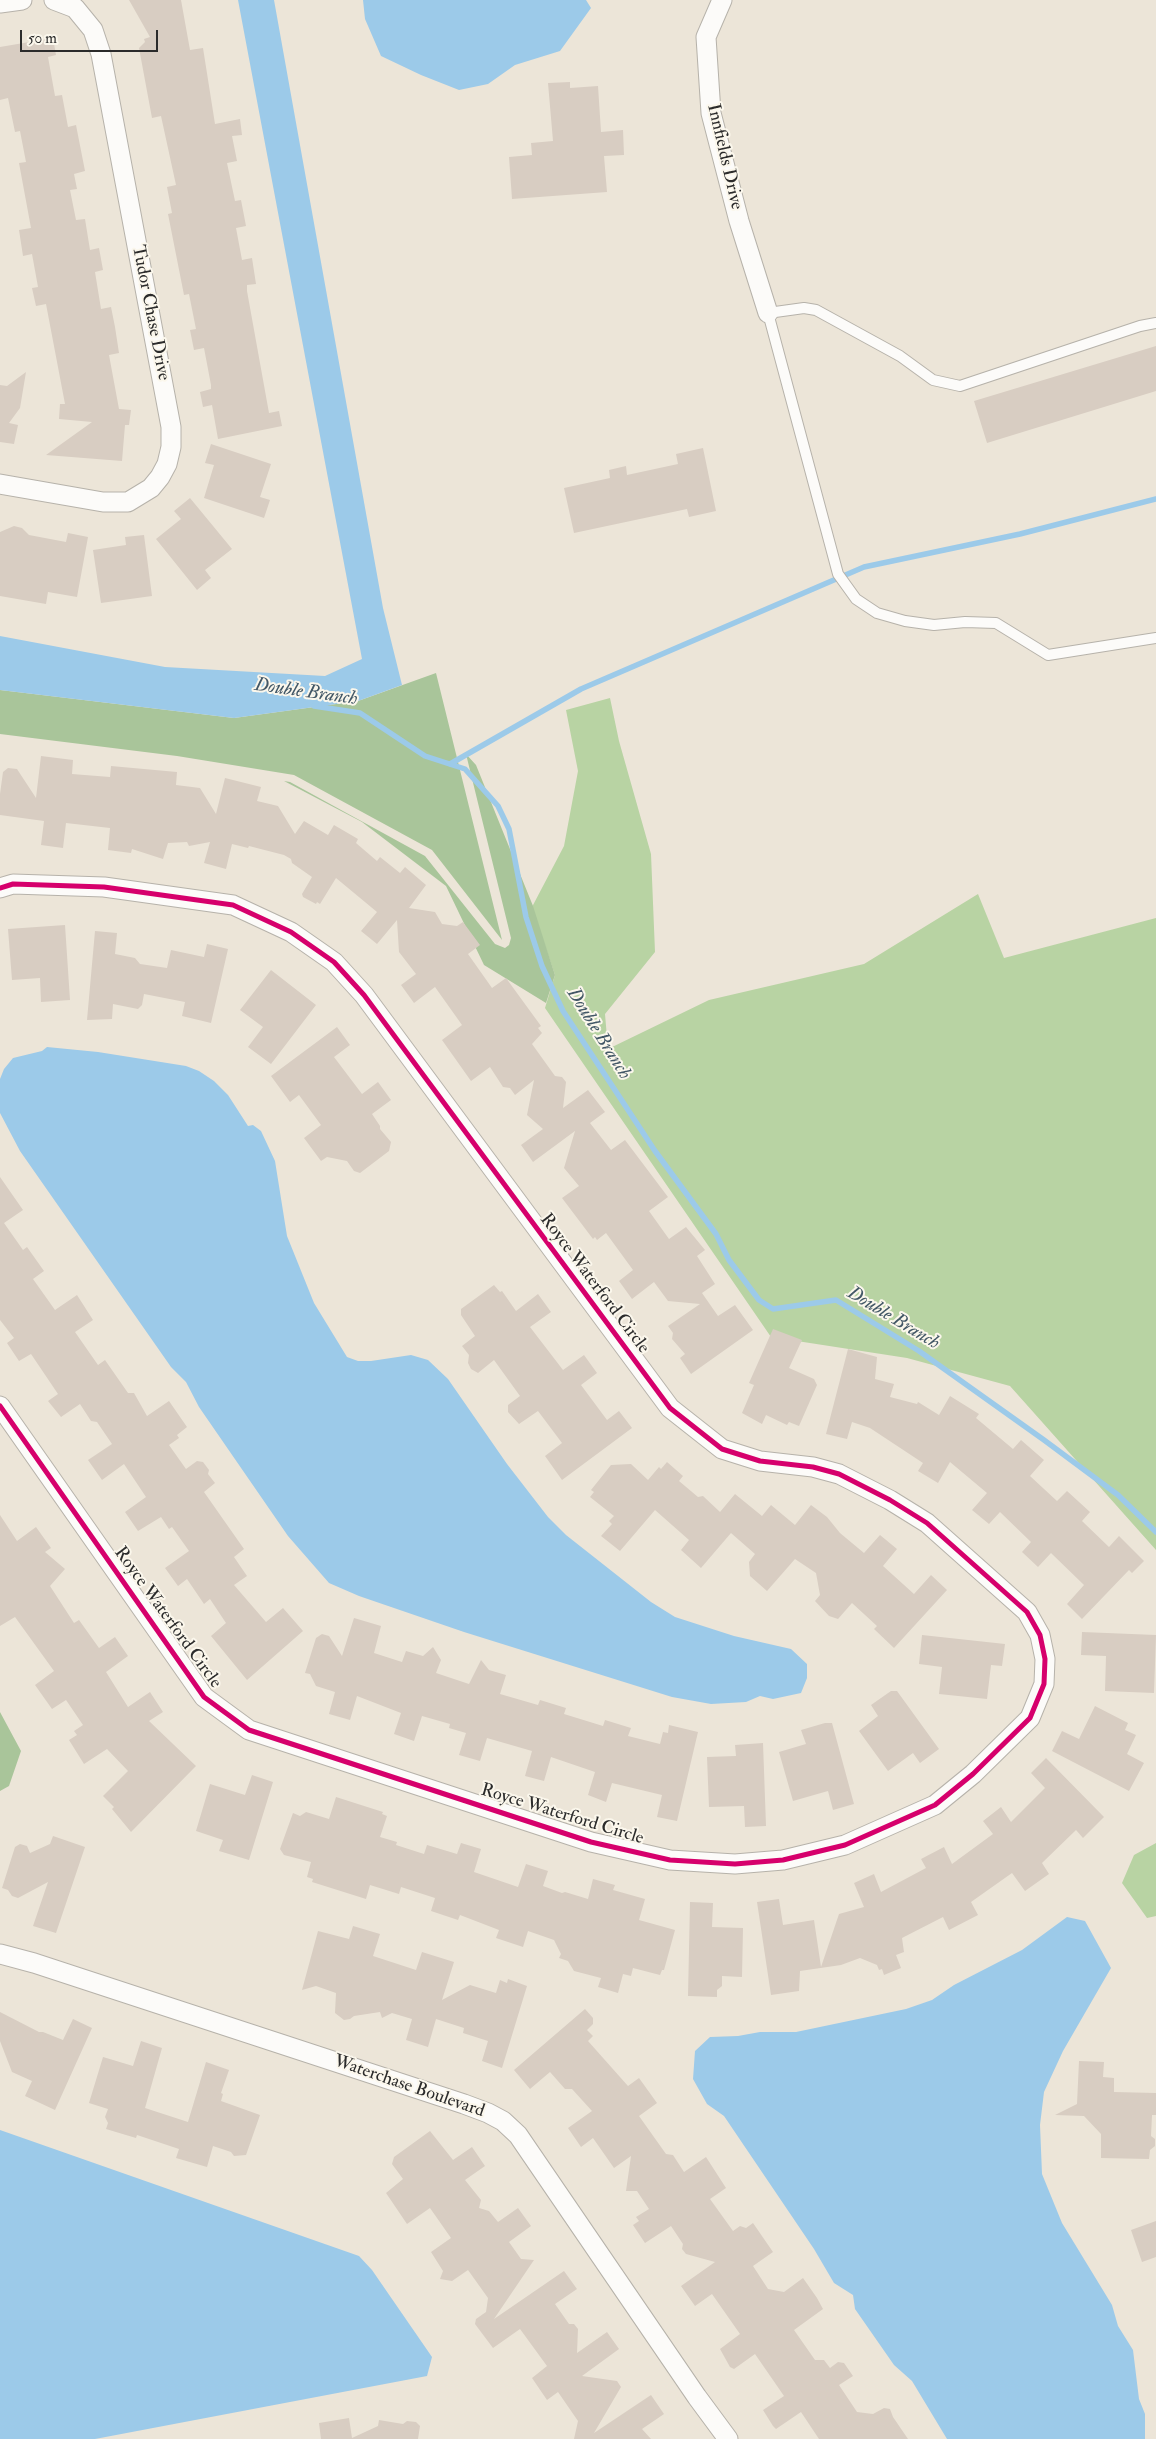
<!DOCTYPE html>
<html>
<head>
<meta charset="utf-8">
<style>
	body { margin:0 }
	#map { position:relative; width:1156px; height:2439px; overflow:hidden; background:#ece5d8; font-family:"IM FELL Double Pica",serif }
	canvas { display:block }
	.scale { position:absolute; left:20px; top:30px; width:138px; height:22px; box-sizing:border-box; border:2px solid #2b2b2b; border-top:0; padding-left:6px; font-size:15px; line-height:18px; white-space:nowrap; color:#2b2b2b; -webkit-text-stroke:4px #fbf7ec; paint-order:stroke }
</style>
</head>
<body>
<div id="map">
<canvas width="1156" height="2439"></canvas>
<div class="scale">50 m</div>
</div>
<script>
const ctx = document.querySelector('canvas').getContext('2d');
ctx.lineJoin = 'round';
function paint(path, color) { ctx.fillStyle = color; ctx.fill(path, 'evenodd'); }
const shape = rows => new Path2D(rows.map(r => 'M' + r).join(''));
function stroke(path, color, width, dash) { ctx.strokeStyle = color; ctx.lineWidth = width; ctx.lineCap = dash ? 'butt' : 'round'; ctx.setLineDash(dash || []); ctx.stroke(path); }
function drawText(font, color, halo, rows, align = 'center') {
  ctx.font = font + ' "IM FELL Double Pica",serif'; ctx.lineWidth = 4; ctx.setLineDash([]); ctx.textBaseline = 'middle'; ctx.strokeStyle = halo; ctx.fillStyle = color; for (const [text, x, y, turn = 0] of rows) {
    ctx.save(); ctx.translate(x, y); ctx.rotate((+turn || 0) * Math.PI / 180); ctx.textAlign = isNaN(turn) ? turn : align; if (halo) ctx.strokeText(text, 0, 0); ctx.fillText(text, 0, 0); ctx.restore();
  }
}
const green = shape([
	[610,698,619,741,651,854,655,952,605,1014,608,1049,709,1000,864,964,978,894,1004,958,1156,918,1156,1550,1010,1386,907,1358,771,1337,545,1008,555,975,532,907,564,846,578,771,566,710],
	[1156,1843,1156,1916,1147,1918,1122,1883,1134,1855]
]);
const forest = shape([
	[436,673,502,940,432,850,294,775,177,756,0,734,0,690,234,718,358,701],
	[466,754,476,765,533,906,555,975,546,1003,484,965,446,886,362,822,284,781,290,782,425,856,495,944,505,948,509,945,511,938],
	[0,1712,21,1751,9,1786,0,1791]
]);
const water = shape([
	[238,0,274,0,383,608,402,685,358,701,234,718,0,690,0,636,165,667,325,676,362,659],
	[363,0,586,0,591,8,560,51,515,65,488,84,459,90,421,75,381,56,365,19],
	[47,1047,98,1052,186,1066,199,1071,214,1081,228,1095,248,1126,253,1125,261,1131,275,1161,287,1236,314,1303,347,1357,358,1361,371,1361,411,1355,428,1360,448,1379,507,1464,548,1517,566,1535,651,1602,675,1617,734,1636,791,1649,807,1664,807,1678,801,1693,773,1699,760,1696,746,1702,711,1704,672,1697,464,1632,359,1596,329,1583,288,1536,199,1407,186,1382,171,1367,20,1151,0,1113,0,1079,4,1069,13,1058,42,1051],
	[1067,1917,1085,1921,1111,1968,1063,2051,1044,2092,1040,2125,1042,2174,1062,2223,1112,2305,1118,2326,1133,2350,1139,2399,1145,2414,1145,2439,947,2439,912,2381,894,2365,855,2309,853,2295,834,2283,814,2249,724,2116,707,2104,693,2079,695,2051,710,2037,738,2036,760,2032,796,2032,906,2009,932,2000,954,1985,1022,1950],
	[0,2130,359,2256,372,2270,432,2357,427,2376,95,2439,0,2439]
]);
const stream = shape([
	[314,706,360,713,425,756,465,769,498,806,509,829,526,917,542,966,563,1011,655,1151,716,1234,729,1260,759,1300,773,1309,836,1300,919,1351,1044,1440,1118,1495,1156,1532],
	[450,764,581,689,864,567,1020,534,1156,499]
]);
const building = shape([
	[129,0,181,0,190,50,203,48,215,124,240,119,242,135,232,136,237,161,227,163,235,201,241,200,246,226,236,228,242,260,252,258,256,284,247,285,247,291,269,413,279,411,282,426,218,439,212,405,203,407,200,392,211,389,211,385,204,348,194,350,190,330,196,329,189,294,184,295,168,214,172,213,167,187,176,185,161,116,152,118,139,48,145,42,144,39,150,37],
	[53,38,56,55,48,57,55,96,62,95,68,127,76,125,85,171,74,174,77,189,70,190,76,220,85,219,90,250,99,248,103,270,95,272,101,309,111,307,115,327,119,353,109,355,119,409,131,410,129,425,125,425,122,461,46,455,92,422,59,419,60,404,65,404,46,304,36,306,32,288,38,287,32,254,23,256,19,230,31,228,19,163,26,162,20,131,15,132,8,98,0,100,0,47],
	[570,82,570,88,598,86,601,132,623,130,624,155,604,156,607,192,512,199,509,157,532,155,531,143,553,141,548,83],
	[1156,346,1156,391,987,443,974,401],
	[26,372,20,408,9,423,18,425,14,444,0,442,0,385,7,386],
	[211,444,271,464,260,497,270,500,264,518,204,498,214,465,205,463],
	[703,448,716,511,689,517,687,509,574,533,564,488,610,478,609,470,626,466,627,475,678,464,676,454],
	[190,498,232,549,205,570,211,578,197,590,156,539,181,519,174,511],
	[14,526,22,528,29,535,66,542,68,533,88,537,77,597,48,592,46,604,0,596,0,532],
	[144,535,152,596,101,603,93,550,126,545,125,537],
	[41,756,73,760,72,774,110,777,111,766,177,772,176,785,200,788,216,814,225,778,261,787,257,801,278,806,295,834,304,821,328,835,334,825,358,839,356,843,377,861,380,857,400,873,405,867,426,885,409,908,435,912,442,924,457,926,463,922,480,945,468,954,492,988,506,978,541,1026,538,1028,542,1033,532,1044,555,1076,562,1077,566,1082,563,1108,588,1090,605,1112,590,1123,611,1150,625,1140,668,1197,649,1211,669,1239,686,1227,705,1250,697,1256,715,1284,702,1293,718,1316,735,1305,753,1330,691,1374,680,1358,685,1354,672,1339,673,1333,668,1326,700,1304,668,1301,654,1282,632,1299,619,1281,633,1270,606,1233,597,1240,595,1237,593,1239,562,1198,579,1186,564,1168,575,1131,533,1162,521,1145,543,1129,527,1115,534,1080,515,1095,510,1088,503,1087,490,1067,471,1081,442,1040,462,1025,435,987,414,1003,401,985,416,974,399,952,397,920,377,944,361,931,377,912,336,878,320,904,317,902,316,904,303,897,302,894,312,877,292,863,291,859,284,855,249,846,248,848,232,844,226,869,204,863,210,842,189,846,187,842,168,843,163,859,132,849,131,853,108,850,110,828,66,823,63,848,41,845,44,821,0,815,0,794,3,772,8,768,17,769,36,798],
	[65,925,70,1000,41,1002,40,978,12,980,8,929],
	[95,931,117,933,115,954,135,958,140,964,167,968,171,950,204,957,207,944,228,949,211,1023,182,1016,185,1002,144,994,142,1005,138,1009,113,1004,112,1019,87,1020],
	[271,970,316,1005,271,1064,248,1047,263,1027,240,1010],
	[337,1027,350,1045,334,1057,362,1094,378,1082,391,1100,372,1114,380,1126,380,1129,391,1142,389,1151,360,1173,354,1171,347,1161,327,1157,321,1161,304,1138,321,1125,299,1095,290,1102,271,1076],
	[0,1177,23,1210,4,1223,23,1250,27,1247,44,1271,33,1279,55,1310,77,1295,93,1320,75,1332,98,1365,105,1360,128,1393,134,1393,147,1416,169,1401,187,1427,177,1435,179,1438,169,1445,186,1469,197,1461,203,1462,209,1470,208,1474,215,1483,204,1492,244,1549,234,1557,247,1576,234,1585,266,1622,283,1608,303,1631,247,1680,211,1636,226,1623,210,1599,204,1604,187,1579,178,1586,165,1568,189,1551,172,1527,169,1529,161,1517,138,1531,125,1512,146,1497,124,1464,102,1480,88,1460,112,1444,97,1422,91,1421,80,1404,61,1417,48,1401,58,1394,31,1354,19,1361,7,1343,14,1338,0,1320],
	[494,1285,500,1292,502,1291,516,1311,538,1294,551,1312,530,1327,563,1370,584,1355,597,1373,581,1385,607,1420,619,1411,632,1428,562,1480,545,1456,562,1443,538,1411,519,1424,508,1412,508,1405,520,1396,494,1360,478,1373,471,1369,468,1363,469,1355,462,1346,475,1336,461,1315,461,1309],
	[773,1329,802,1340,789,1368,814,1379,817,1385,799,1426,789,1422,787,1425,766,1415,762,1424,742,1413,754,1385,749,1383],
	[848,1349,877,1357,875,1379,894,1384,890,1397,917,1404,918,1402,939,1415,950,1396,979,1414,976,1418,1013,1449,1021,1440,1044,1460,1030,1476,1057,1501,1067,1491,1090,1512,1082,1521,1109,1547,1119,1536,1144,1561,1132,1573,1129,1570,1082,1619,1067,1604,1084,1585,1051,1553,1038,1567,1022,1552,1031,1542,1000,1512,989,1524,972,1510,987,1493,950,1462,938,1483,918,1471,923,1463,870,1428,852,1422,847,1439,826,1434],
	[667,1462,683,1476,679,1481,698,1497,703,1496,720,1512,735,1494,762,1516,771,1505,795,1525,811,1505,827,1517,840,1533,864,1553,880,1535,897,1549,883,1566,914,1594,931,1575,947,1590,894,1648,874,1629,877,1626,852,1603,838,1619,829,1616,815,1601,820,1595,816,1573,795,1559,767,1591,750,1576,749,1562,755,1554,731,1533,701,1568,681,1550,689,1540,655,1510,620,1551,601,1536,612,1524,609,1521,614,1516,590,1497,594,1492,591,1490,611,1465,631,1464,648,1480,659,1467,661,1469],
	[0,1515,17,1541,36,1527,51,1548,45,1552,65,1569,50,1586,74,1623,79,1620,99,1648,115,1637,128,1656,106,1672,128,1707,150,1692,163,1712,149,1721,196,1766,131,1832,112,1809,114,1807,103,1796,128,1771,107,1749,84,1764,69,1740,77,1735,74,1731,83,1725,66,1700,52,1709,35,1685,54,1671,15,1617,0,1626],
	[354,1618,381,1626,374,1653,402,1662,406,1651,423,1656,433,1647,441,1660,436,1673,469,1684,481,1660,489,1670,506,1675,500,1694,538,1705,540,1700,566,1708,564,1714,603,1726,605,1720,631,1728,628,1736,660,1744,663,1732,668,1733,669,1725,698,1732,677,1821,657,1817,662,1795,612,1783,606,1802,588,1795,595,1772,551,1757,544,1781,525,1776,532,1751,487,1738,480,1761,459,1755,466,1733,449,1728,450,1724,422,1716,414,1741,394,1734,401,1713,357,1696,350,1720,329,1714,335,1692,316,1686,310,1674,305,1673,316,1638,322,1634,329,1636,342,1656],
	[1082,1632,1156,1635,1154,1693,1105,1691,1106,1656,1081,1655],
	[922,1635,1005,1644,1002,1666,991,1665,987,1699,939,1694,942,1667,919,1664],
	[891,1691,897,1691,939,1749,920,1763,913,1753,888,1771,859,1731,878,1716,871,1705],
	[1095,1706,1128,1723,1125,1730,1136,1735,1127,1754,1144,1763,1129,1791,1052,1751,1062,1731,1079,1739],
	[825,1723,832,1723,854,1804,833,1810,828,1791,793,1801,779,1752,806,1744,801,1730],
	[763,1743,766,1826,745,1827,744,1806,709,1807,707,1757,736,1756,735,1745],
	[1046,1758,1104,1817,1083,1838,1076,1830,1042,1863,1049,1874,1025,1891,1012,1873,971,1902,978,1915,949,1930,943,1917,902,1938,904,1952,896,1955,901,1968,884,1975,882,1969,879,1970,877,1965,860,1958,841,1965,800,1971,799,1991,771,1995,757,1902,779,1899,783,1925,814,1920,821,1967,839,1914,864,1907,854,1883,874,1874,881,1892,926,1868,921,1859,944,1847,952,1864,993,1834,983,1821,1001,1807,1011,1822,1045,1788,1031,1773],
	[252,1775,273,1782,249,1860,219,1851,223,1840,196,1831,210,1784,245,1795],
	[336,1797,383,1812,382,1814,387,1816,380,1837,397,1842,396,1845,424,1854,427,1845,457,1854,461,1843,481,1849,474,1872,518,1887,526,1864,548,1871,543,1886,562,1893,565,1892,588,1899,593,1879,615,1885,613,1890,645,1899,639,1920,675,1930,664,1970,662,1970,660,1975,633,1968,631,1976,623,1974,618,1993,598,1987,601,1978,574,1971,568,1961,559,1958,561,1954,554,1940,528,1931,523,1947,496,1938,499,1930,460,1915,458,1920,431,1911,435,1898,401,1887,399,1894,370,1885,366,1899,312,1882,313,1879,307,1877,311,1862,284,1855,280,1849,293,1813,300,1816,306,1812,329,1819],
	[53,1836,85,1847,56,1933,33,1926,48,1882,18,1898,12,1896,8,1890,2,1888,15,1847,20,1844,27,1846,30,1853,50,1844],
	[690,1902,713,1903,712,1927,743,1928,742,1977,722,1976,722,1986,717,1990,717,1997,688,1996],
	[353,1926,380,1934,373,1956,416,1970,422,1952,454,1962,442,2000,470,1985,496,1993,500,1980,507,1983,508,1979,527,1986,502,2068,482,2061,488,2041,463,2033,464,2028,436,2019,428,2047,406,2040,412,2019,392,2013,382,2018,380,2012,354,2016,350,2019,344,2020,335,2013,336,1993,316,1986,302,1990,318,1931,349,1939],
	[585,2009,593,2018,593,2024,587,2030,593,2036,588,2041,628,2086,639,2078,657,2103,639,2116,666,2154,673,2155,684,2172,706,2157,726,2188,710,2199,733,2231,740,2226,746,2228,753,2223,773,2252,753,2266,768,2289,784,2292,803,2278,817,2298,823,2309,794,2330,815,2360,824,2360,830,2368,838,2362,844,2363,853,2376,839,2385,857,2412,873,2414,884,2408,890,2409,893,2417,908,2439,819,2439,801,2412,776,2429,773,2426,763,2410,784,2396,755,2354,734,2369,730,2367,720,2349,740,2334,712,2294,695,2306,681,2286,715,2262,686,2254,682,2249,683,2244,671,2226,645,2243,633,2225,639,2221,636,2217,649,2209,637,2191,626,2191,631,2156,614,2168,593,2138,581,2147,568,2128,592,2111,572,2089,565,2089,550,2072,530,2089,514,2070],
	[0,2012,39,2032,43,2032,63,2040,73,2019,92,2028,55,2110,25,2096,32,2081,12,2072,0,2041],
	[141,2041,162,2048,145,2108,188,2122,206,2062,229,2070,221,2093,223,2094,221,2101,260,2115,246,2155,234,2156,231,2152,213,2146,207,2167,176,2158,179,2149,137,2135,136,2138,106,2129,108,2123,105,2117,108,2109,89,2103,103,2057,133,2066],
	[1079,2061,1104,2062,1103,2077,1114,2078,1114,2092,1156,2093,1156,2115,1152,2115,1151,2136,1155,2139,1155,2146,1150,2150,1149,2159,1101,2158,1101,2134,1084,2116,1055,2115,1077,2104],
	[430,2131,453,2160,472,2147,485,2166,465,2180,481,2200,479,2208,489,2211,498,2222,518,2208,531,2226,509,2242,521,2259,534,2260,494,2319,564,2271,577,2289,555,2304,569,2324,574,2324,578,2329,577,2353,607,2332,619,2349,582,2376,617,2381,621,2387,594,2433,651,2395,664,2414,642,2429,651,2439,574,2439,578,2421,558,2392,547,2400,532,2378,547,2366,520,2329,493,2348,475,2324,476,2319,486,2312,488,2298,468,2270,452,2281,440,2279,443,2271,431,2252,451,2238,430,2208,407,2224,386,2193,403,2179,392,2164,394,2157],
	[1156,2221,1156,2257,1142,2262,1131,2230],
	[349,2418,352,2438,378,2426,379,2420,403,2424,407,2421,416,2422,420,2426,418,2439,321,2439,319,2423]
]);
const lane = shape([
	[1156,323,1140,326,960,386,933,380,900,356,816,310,804,308,768,313,838,574,856,599,877,613,905,621,934,625,965,622,996,623,1048,655,1156,638]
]);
const street = shape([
	[722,0,706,37,711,113,739,221,768,313],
	[0,3,22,0],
	[0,484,103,502,128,502,151,488,160,477,167,464,171,447,171,427,101,54,93,30,75,8,54,0],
	[0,888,13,884,104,887,233,905,291,932,334,962,364,995,670,1408,722,1449,760,1461,813,1467,839,1474,890,1500,927,1523,1027,1612,1040,1635,1045,1659,1044,1684,1030,1718,973,1774,935,1805,845,1845,783,1860,735,1864,670,1860,591,1842,249,1730,204,1697,0,1406],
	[0,1954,34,1963,464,2104,488,2113,503,2121,518,2135,697,2397,728,2439]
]);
const cycleway = shape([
	[0,888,13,884,104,887,233,905,291,932,334,962,364,995,670,1408,722,1449,760,1461,813,1467,839,1474,890,1500,927,1523,1027,1612,1040,1635,1045,1659,1044,1684,1030,1718,973,1774,935,1805,845,1845,783,1860,735,1864,670,1860,591,1842,249,1730,204,1697,0,1406]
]);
const streetNames = [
	["Innfields Drive",724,157,77],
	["Tudor Chase Drive",150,313,79],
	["Royce Waterford Circle",594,1284,53],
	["Royce Waterford Circle",167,1618,54],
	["Royce Waterford Circle",562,1815,17],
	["Waterchase Boulevard",409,2087,19]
];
const waterNames = [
	["Double Branch",306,693,8],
	["Double Branch",598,1034,58],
	["Double Branch",893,1319,31]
];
paint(green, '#b8d3a3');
paint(forest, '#a9c59a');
paint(water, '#9ccae9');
stroke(stream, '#9ccae9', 5.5);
paint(building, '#d8cdc2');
stroke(lane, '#b6b2aa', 12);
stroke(street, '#b6b2aa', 21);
stroke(lane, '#fcfbf9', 10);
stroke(street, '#fcfbf9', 19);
stroke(cycleway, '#d6006c', 5);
drawText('18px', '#2b2b2b', '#fbf7ec', streetNames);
drawText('italic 19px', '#425766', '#fbf7ec', waterNames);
</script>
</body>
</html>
